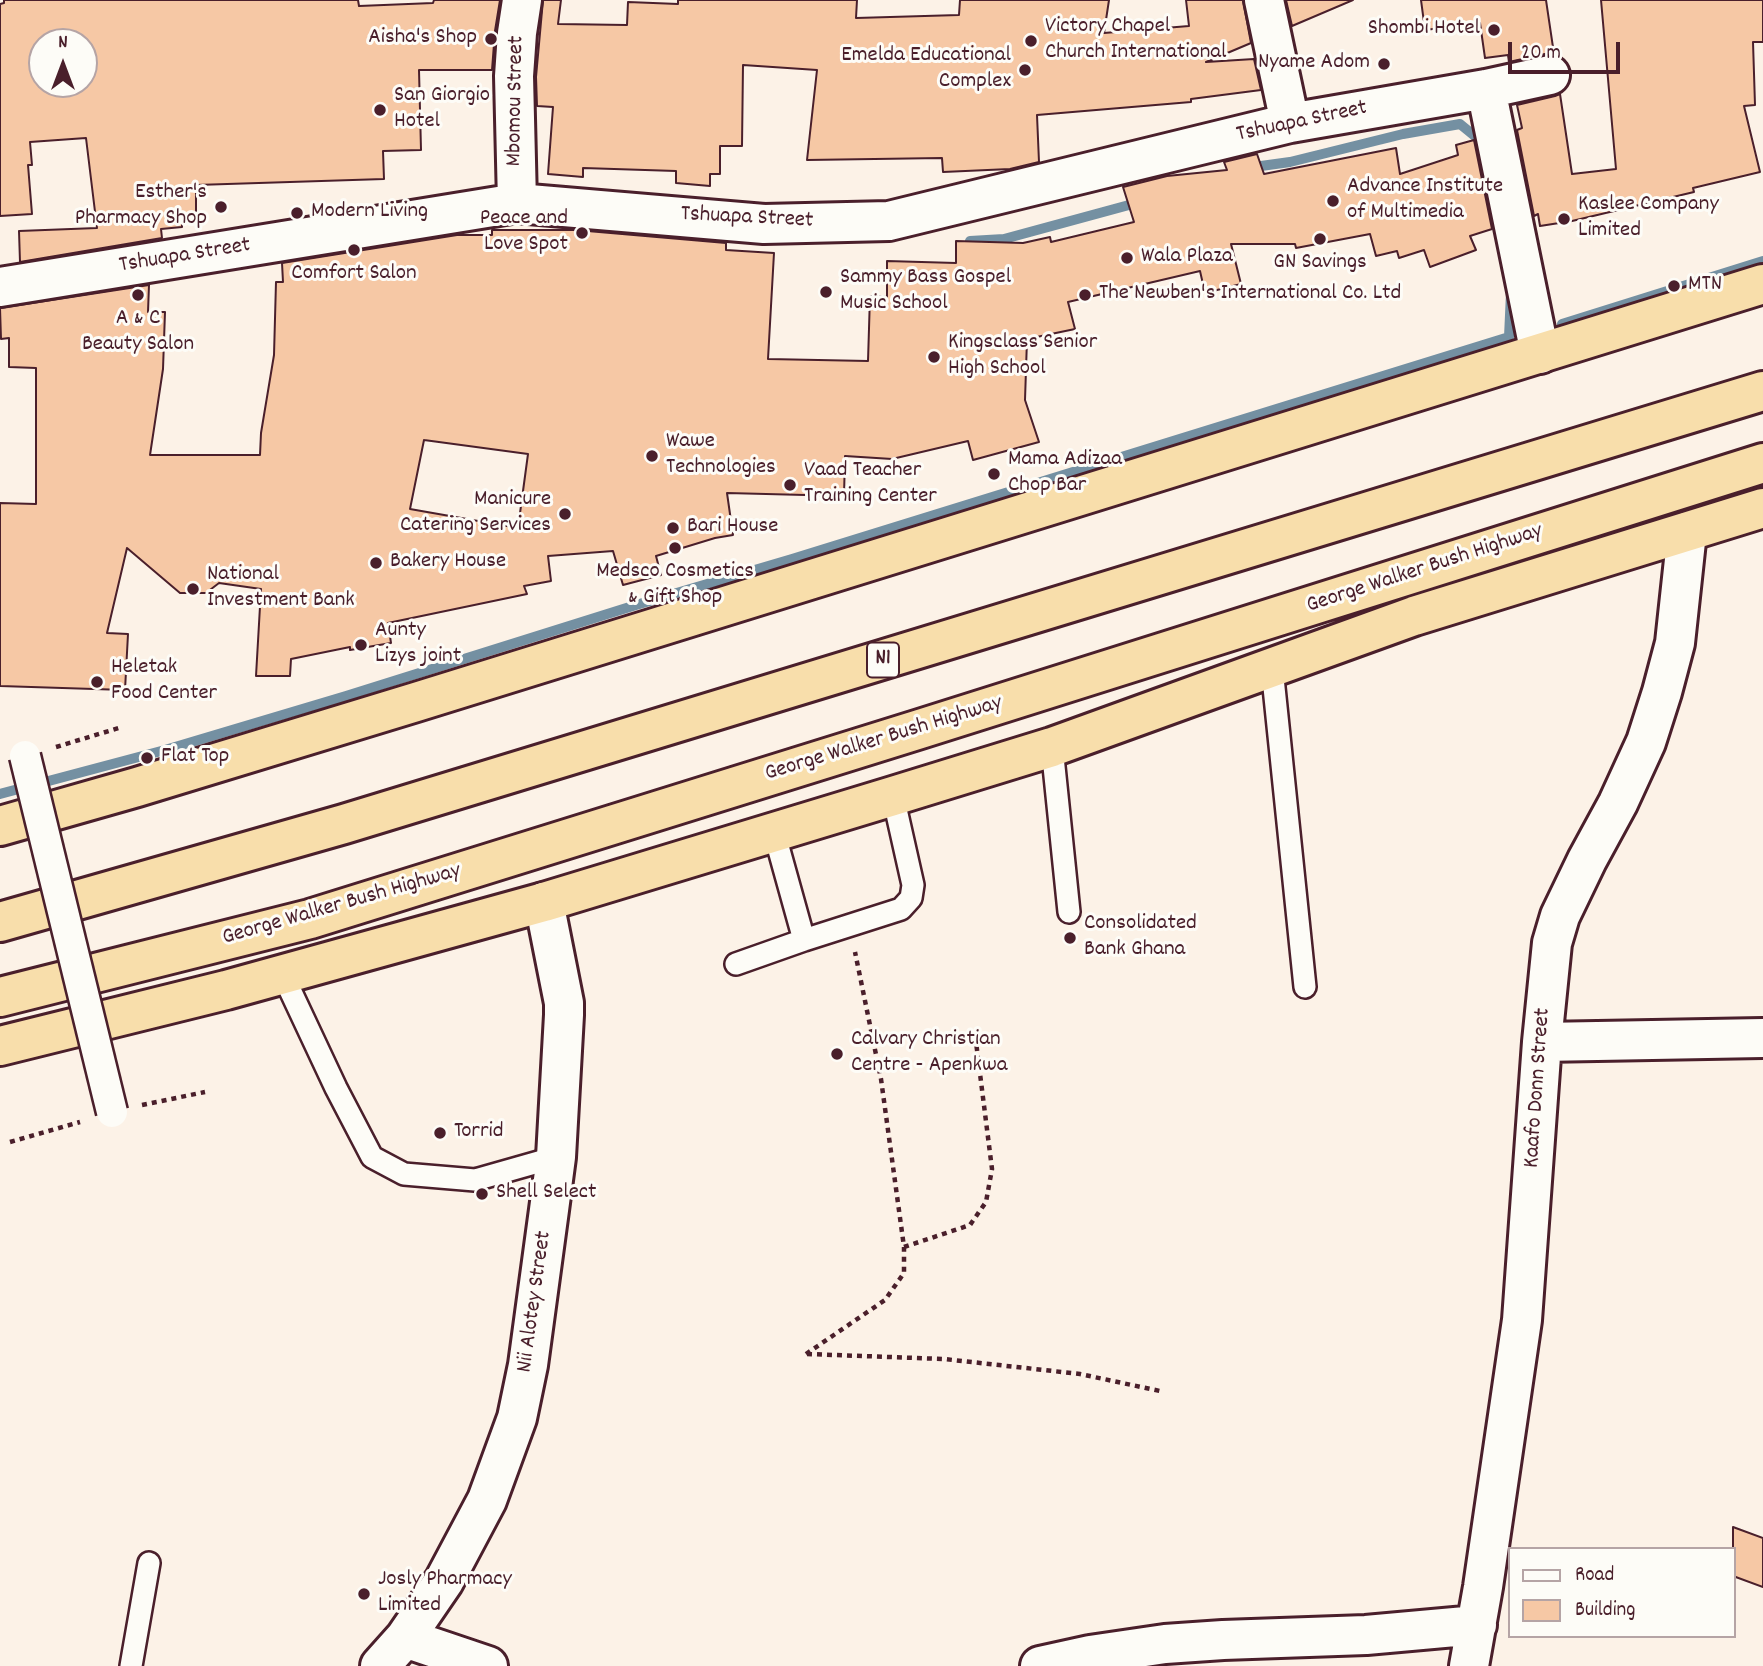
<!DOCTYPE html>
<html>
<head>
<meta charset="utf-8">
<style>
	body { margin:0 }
	#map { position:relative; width:1763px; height:1666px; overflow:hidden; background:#fcf2e7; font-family:Dekko,sans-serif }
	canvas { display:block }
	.legend { position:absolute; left:1508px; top:1547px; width:228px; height:91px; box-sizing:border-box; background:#fdfcf7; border:2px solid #b5a4a5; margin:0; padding:9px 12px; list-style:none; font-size:21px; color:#4a1f2b }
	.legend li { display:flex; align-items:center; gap:14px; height:35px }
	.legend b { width:35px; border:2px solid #b5a4a5 }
	.north { position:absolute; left:28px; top:28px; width:70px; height:70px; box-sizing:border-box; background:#fdfcf7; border:2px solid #b5a4a5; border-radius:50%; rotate:0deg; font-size:19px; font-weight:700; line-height:28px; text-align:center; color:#4a1f2b }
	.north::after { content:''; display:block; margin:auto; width:24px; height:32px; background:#4a1f2b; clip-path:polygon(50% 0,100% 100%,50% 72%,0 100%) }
	.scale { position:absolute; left:1508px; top:42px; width:112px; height:32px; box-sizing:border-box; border:4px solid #4a1f2b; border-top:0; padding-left:9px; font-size:21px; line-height:24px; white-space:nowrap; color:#4a1f2b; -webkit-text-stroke:5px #fdfcf7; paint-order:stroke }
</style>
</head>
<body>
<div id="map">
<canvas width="1763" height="1666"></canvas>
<ul class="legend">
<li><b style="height:9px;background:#fdfcf7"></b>Road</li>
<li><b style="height:19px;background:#f6c8a5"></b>Building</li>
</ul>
<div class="north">N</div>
<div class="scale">20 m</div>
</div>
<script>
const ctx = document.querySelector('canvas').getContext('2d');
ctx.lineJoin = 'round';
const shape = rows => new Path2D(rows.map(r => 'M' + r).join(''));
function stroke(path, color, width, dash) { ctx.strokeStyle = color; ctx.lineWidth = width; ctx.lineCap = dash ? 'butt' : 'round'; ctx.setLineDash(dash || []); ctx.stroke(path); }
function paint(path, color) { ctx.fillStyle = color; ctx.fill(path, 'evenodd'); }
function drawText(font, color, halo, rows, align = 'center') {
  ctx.font = font + ' Dekko,sans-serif'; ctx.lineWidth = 6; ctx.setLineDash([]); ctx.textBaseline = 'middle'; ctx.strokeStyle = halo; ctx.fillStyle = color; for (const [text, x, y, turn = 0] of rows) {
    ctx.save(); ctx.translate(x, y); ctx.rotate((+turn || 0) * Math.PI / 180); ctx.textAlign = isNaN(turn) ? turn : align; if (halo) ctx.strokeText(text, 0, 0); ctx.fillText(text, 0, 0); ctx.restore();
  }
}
const stream = shape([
	[1261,166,1290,162,1403,134,1460,124,1482,142,1483,148],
	[970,241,1004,239,1129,205],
	[1562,324,1763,261],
	[0,794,165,750,346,696,636,605,792,559,1509,337,1511,293]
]);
const building = shape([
	[4,0,358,0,359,6,433,3,434,0,500,0,495,31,492,70,419,70,421,150,383,151,384,179,196,185,196,216,182,216,182,227,161,229,162,238,20,262,19,231,97,228,86,138,30,142,32,165,28,165,32,214,0,216,0,4,4,3,4,0],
	[42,42,84,42,84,84,42,84,42,42],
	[543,0,561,0,558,24,627,25,628,2,678,4,678,0,857,0,856,18,959,15,960,0,1109,0,1104,33,1189,26,1186,0,1243,0,1251,43,1206,62,1254,59,1261,90,1191,99,1191,102,1037,115,1039,162,1010,169,943,172,942,158,807,160,817,70,743,65,742,146,720,146,720,174,710,174,710,186,676,183,676,171,583,168,583,177,548,174,553,107,537,106,536,77,543,0],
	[1286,0,1353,0,1292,26,1286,0],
	[1421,0,1546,0,1554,54,1545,54,1509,62,1508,55,1485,58,1480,23,1425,30,1421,0],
	[1601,0,1763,0,1763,42,1753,42,1755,105,1744,106,1760,172,1693,188,1694,192,1572,221,1540,226,1538,214,1534,216,1517,130,1522,128,1517,105,1555,96,1560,94,1572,174,1616,169,1601,0],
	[1474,140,1492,229,1470,236,1476,250,1430,267,1424,250,1399,258,1397,251,1376,256,1370,234,1296,248,1295,244,1231,244,1241,284,1205,293,1200,271,1068,302,1075,329,1027,339,1025,400,1039,442,973,460,968,441,892,459,845,456,844,496,727,493,733,535,715,538,656,556,661,575,623,585,613,551,548,556,551,581,524,586,527,594,388,623,391,643,350,650,350,647,291,659,290,676,256,676,261,589,219,583,206,593,180,593,127,548,107,633,128,634,125,690,0,686,0,503,36,504,36,368,9,367,9,338,1,339,0,308,149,285,148,312,165,312,163,369,150,455,260,455,261,433,274,355,276,282,283,282,282,263,457,235,492,235,492,230,576,230,726,243,726,250,774,253,768,359,868,361,870,296,887,297,887,261,956,263,956,241,1023,243,1050,237,1051,242,1134,222,1123,187,1167,176,1227,170,1224,162,1257,154,1264,174,1396,148,1400,174,1458,155,1456,145,1474,140],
	[424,440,528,454,518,528,410,509,424,440],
	[1733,1527,1763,1538,1763,1587,1733,1576,1733,1527]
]);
const path = shape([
	[56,747,122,727],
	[142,1105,205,1092],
	[10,1142,80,1122],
	[904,1247,970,1225,986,1202,992,1169,976,1042],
	[806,1354,885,1300,904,1273,904,1247,881,1079,855,952],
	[807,1354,944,1359,1080,1374,1160,1391]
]);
const service = shape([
	[1272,668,1305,987],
	[1052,747,1069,912],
	[774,832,804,940,901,909,911,898,913,885,893,796],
	[736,964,804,940],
	[283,975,336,1088,372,1157,404,1174,475,1180,556,1157],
	[131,1666,149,1563]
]);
const minor = shape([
	[1264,0,1290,123],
	[1486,89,1540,354],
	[517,203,514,76,517,33,522,0],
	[0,287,517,203,764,224,889,221,1290,123,1486,89,1550,75],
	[1542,1042,1763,1038],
	[405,1638,488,1666],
	[380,1666,405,1638,444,1581,487,1500,517,1418,528,1365,549,1210,556,1157,564,1015,564,1003,544,902],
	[1040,1666,1090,1655,1165,1644,1223,1640,1366,1635,1477,1625],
	[1469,1666,1483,1587,1522,1320,1542,1042,1552,943,1560,916,1587,860,1618,803,1646,742,1662,692,1675,643,1687,532]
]);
const trunk = shape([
	[0,826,137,787,416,702,1763,284],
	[0,922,344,824,1763,391],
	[0,997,310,919,920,729,1763,463],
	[0,1046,226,990,544,902,893,796,1052,747,1414,616,1763,508]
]);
const pedestrianBridge = shape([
	[25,756,112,1112]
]);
const markers = [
	[1494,30,7,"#4a1f2b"],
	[491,39,7,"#4a1f2b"],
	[1031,41,7,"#4a1f2b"],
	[1384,64,7,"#4a1f2b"],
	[1025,70,7,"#4a1f2b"],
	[380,110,7,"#4a1f2b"],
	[1333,201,7,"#4a1f2b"],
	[221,207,7,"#4a1f2b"],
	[297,213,7,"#4a1f2b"],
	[1564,219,7,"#4a1f2b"],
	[582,233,7,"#4a1f2b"],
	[1320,239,7,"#4a1f2b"],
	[354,250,7,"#4a1f2b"],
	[1127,258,7,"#4a1f2b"],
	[1674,286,7,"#4a1f2b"],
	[826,292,7,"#4a1f2b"],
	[138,295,7,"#4a1f2b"],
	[1085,295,7,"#4a1f2b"],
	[934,357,7,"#4a1f2b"],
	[652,456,7,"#4a1f2b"],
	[994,474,7,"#4a1f2b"],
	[790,485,7,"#4a1f2b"],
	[565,514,7,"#4a1f2b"],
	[673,528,7,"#4a1f2b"],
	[675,548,7,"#4a1f2b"],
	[376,563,7,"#4a1f2b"],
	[193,589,7,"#4a1f2b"],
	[361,645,7,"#4a1f2b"],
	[97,682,7,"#4a1f2b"],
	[147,758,7,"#4a1f2b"],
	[1070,938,7,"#4a1f2b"],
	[837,1054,7,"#4a1f2b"],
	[440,1133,7,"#4a1f2b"],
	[482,1194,7,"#4a1f2b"],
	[364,1594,7,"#4a1f2b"]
];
const shields = [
	[883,660,32]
];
const shieldNames = [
	["N1",883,660]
];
const poiNames = [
	["Victory Chapel",1045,28],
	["Church International",1045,54],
	["Shombi Hotel",1480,30,"right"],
	["Aisha's Shop",477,39,"right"],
	["Emelda Educational",1011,57,"right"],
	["Complex",1011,83,"right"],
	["Nyame Adom",1370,64,"right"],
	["San Giorgio",394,97],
	["Hotel",394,123],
	["Advance Institute",1347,188],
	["of Multimedia",1347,214],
	["Esther's",207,194,"right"],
	["Pharmacy Shop",207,220,"right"],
	["Kaslee Company",1578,206],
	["Limited",1578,232],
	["Modern Living",311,213],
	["Peace and",568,220,"right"],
	["Love Spot",568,246,"right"],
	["Wala Plaza",1141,258],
	["GN Savings",1320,264,"center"],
	["Comfort Salon",354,275,"center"],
	["Sammy Bass Gospel",840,279],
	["Music School",840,305],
	["MTN",1688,286],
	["The Newben's International Co. Ltd",1099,295],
	["A & C",138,320,"center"],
	["Beauty Salon",138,346,"center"],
	["Kingsclass Senior",948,344],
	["High School",948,370],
	["Wawe",666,443],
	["Technologies",666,469],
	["Mama Adizaa",1008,461],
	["Chop Bar",1008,487],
	["Vaad Teacher",804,472],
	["Training Center",804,498],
	["Manicure",551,501,"right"],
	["Catering Services",551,527,"right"],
	["Bari House",687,528],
	["Bakery House",390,563],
	["Medsco Cosmetics",675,573,"center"],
	["& Gift Shop",675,599,"center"],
	["National",207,576],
	["Investment Bank",207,602],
	["Aunty",375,632],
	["Lizys joint",375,658],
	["Heletak",111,669],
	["Food Center",111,695],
	["Flat Top",161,758],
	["Consolidated",1084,925],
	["Bank Ghana",1084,951],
	["Calvary Christian",851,1041],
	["Centre - Apenkwa",851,1067],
	["Torrid",454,1133],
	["Shell Select",496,1194],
	["Josly Pharmacy",378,1581],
	["Limited",378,1607]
];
const streetNames = [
	["Mbomou Street",517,101,-89],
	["Tshuapa Street",1302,123,-12],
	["Tshuapa Street",747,219,3],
	["Tshuapa Street",185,257,-9],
	["George Walker Bush Highway",1425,570,-18],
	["George Walker Bush Highway",884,740,-17],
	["George Walker Bush Highway",342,906,-16],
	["Kaafo Donn Street",1539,1088,-86],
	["Nii Alotey Street",536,1302,-82]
];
stroke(stream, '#7490a2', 10);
paint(building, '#f6c8a5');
stroke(building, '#4a1f2b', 2);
stroke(service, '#4a1f2b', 26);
stroke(minor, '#4a1f2b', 44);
stroke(trunk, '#4a1f2b', 44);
stroke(path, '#4a1f2b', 4.5, [5, 5]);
stroke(service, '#fdfcf7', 21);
stroke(minor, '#fdfcf7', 38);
stroke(trunk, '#f8deab', 38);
stroke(pedestrianBridge, '#4a1f2b', 35, []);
stroke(pedestrianBridge, '#fdfcf7', 30);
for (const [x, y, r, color] of markers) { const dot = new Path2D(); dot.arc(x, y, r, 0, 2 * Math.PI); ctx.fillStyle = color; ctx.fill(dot); stroke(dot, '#fdfcf7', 2.5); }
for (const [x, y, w] of shields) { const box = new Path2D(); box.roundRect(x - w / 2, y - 17.5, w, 35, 5); ctx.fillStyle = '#fdfcf7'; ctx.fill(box); stroke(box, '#4a1f2b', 2); }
drawText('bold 21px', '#4a1f2b', null, shieldNames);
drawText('23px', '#4a1f2b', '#fdfcf7', poiNames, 'left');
drawText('23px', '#4a1f2b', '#fdfcf7', streetNames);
</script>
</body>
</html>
